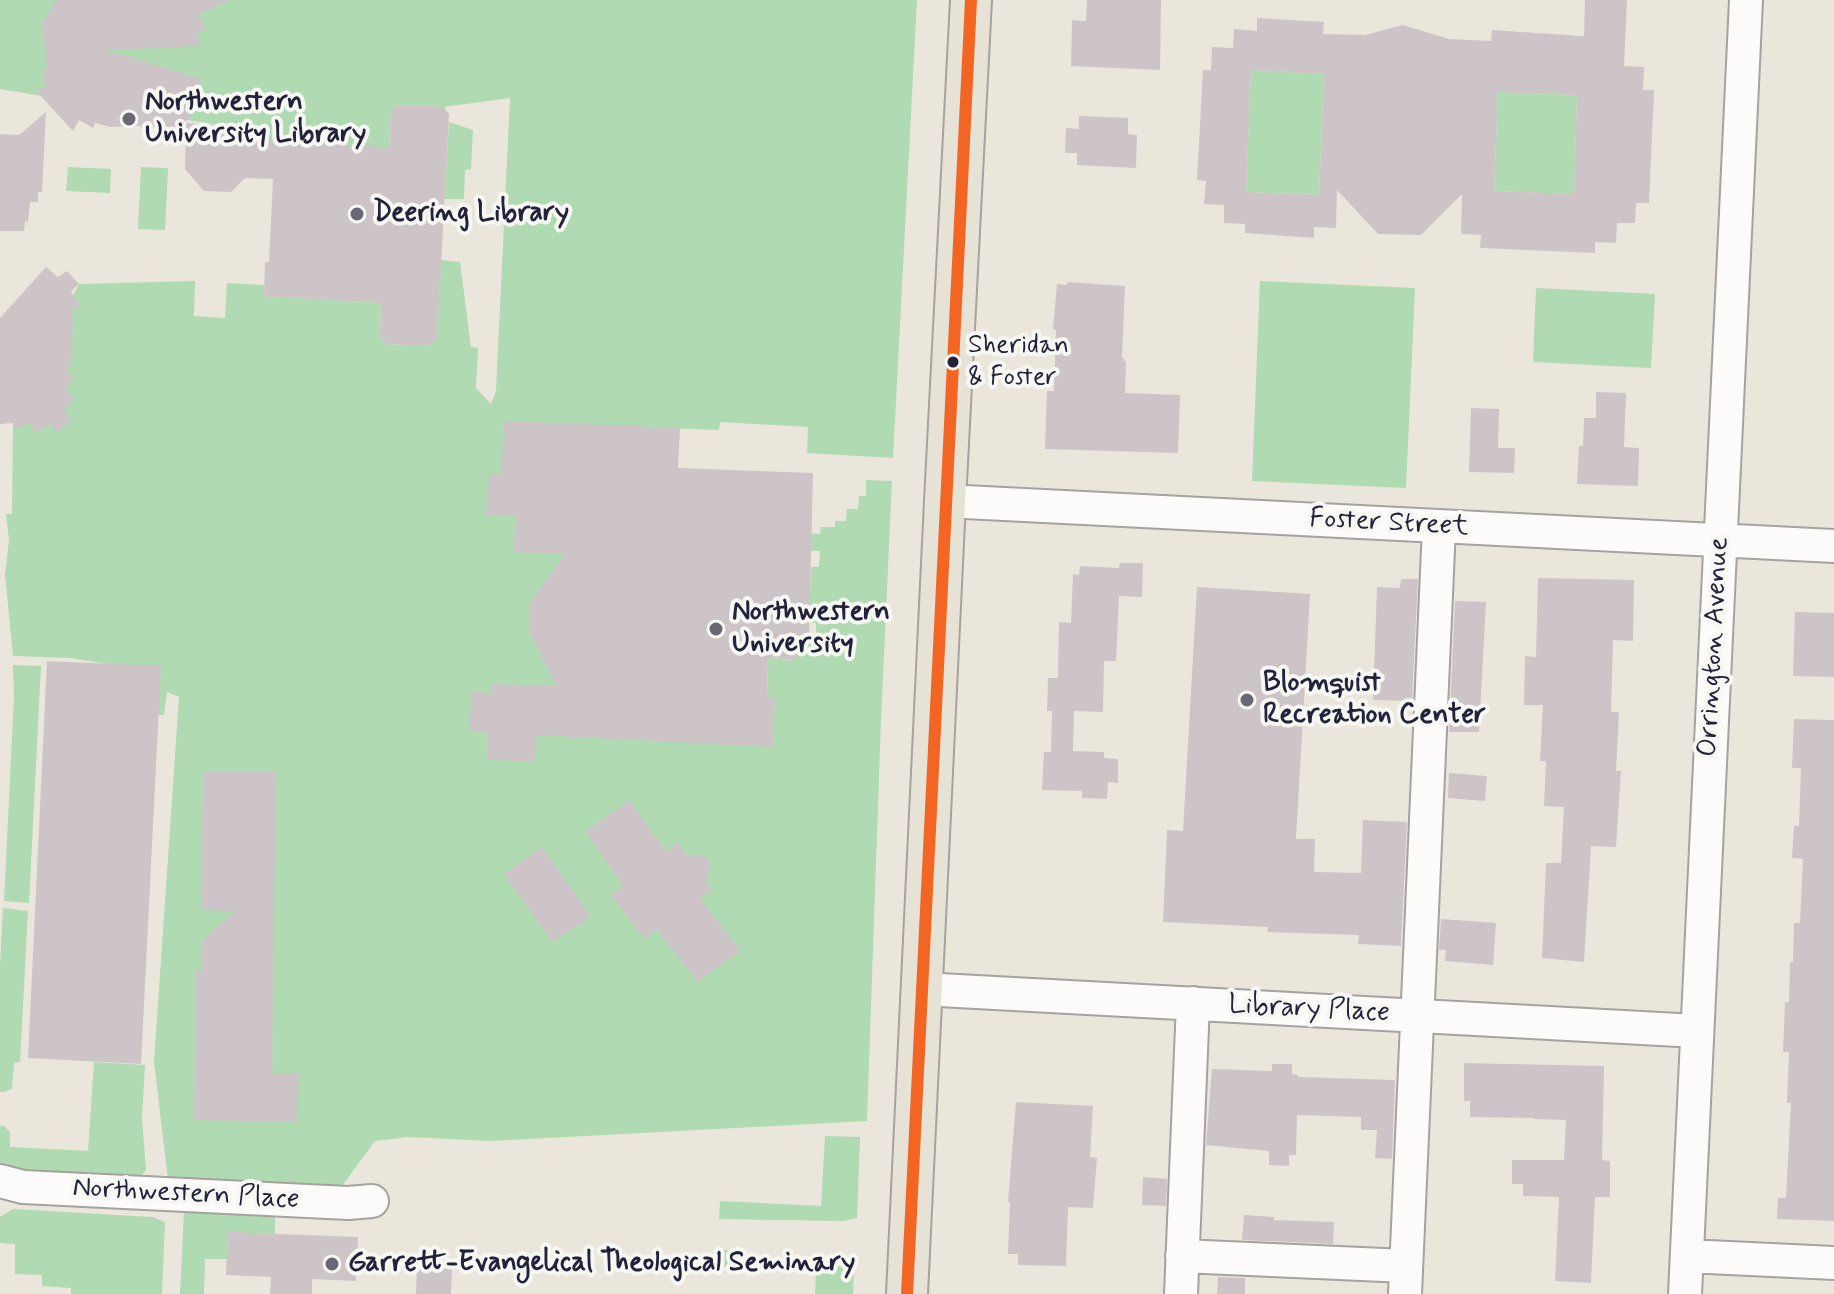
<!DOCTYPE html>
<style>
body{margin:0}
canvas{display:block;background:#ebe6db}
</style>
<canvas width="1834" height="1294"></canvas>
<script>
const c = document.querySelector('canvas').getContext('2d');
c.lineJoin = 'round';
function fill(path, color) { c.fillStyle = color; c.fill(path, 'evenodd'); }
const poly = rows => new Path2D(rows.map(r => 'M' + r).join(''));
function strokePath(path, color, width, dash) { c.strokeStyle = color; c.lineWidth = width; c.lineCap = dash ? 'butt' : 'round'; c.setLineDash(dash || []); c.stroke(path); }
function drawText(font, color, halo, rows, align = 'center') {
  c.font = font + ' Mynerve,sans-serif'; c.lineWidth = 8; c.setLineDash([]); c.textBaseline = 'middle'; c.strokeStyle = halo; c.fillStyle = color; for (const [text, x, y, turn = 0] of rows) {
    c.save(); c.translate(x, y); c.rotate((+turn || 0) * Math.PI / 180); c.textAlign = isNaN(turn) ? turn : align; if (halo) c.strokeText(text, 0, 0); c.fillText(text, 0, 0); c.restore();
  }
}
fill(poly([
 [0,0,917,0,893,458,807,453,808,427,720,422,719,430,507,422,774,713,775,699,767,698,768,658,796,660,797,640,816,639,816,623,809,623,811,567,819,567,820,551,799,550,799,533,820,534,821,527,835,527,835,521,846,521,847,509,858,509,859,496,866,496,866,480,892,481,881,720,867,1121,491,1141,408,1137,375,1141,339,1190,168,1180,154,1062,179,697,167,692,164,715,158,715,108,664,69,658,13,656,5,575,9,540,6,514,12,514,13,423,79,284,195,281,194,316,225,318,227,283,264,285,264,296,381,303,380,336,385,344,430,346,437,338,441,260,460,262,471,347,478,348,476,388,491,404,496,391,510,98,444,107,395,105,391,112,389,147,266,156,266,133,0,89],
 [1251,70,1324,74,1319,195,1246,192],
 [1498,92,1577,95,1574,194,1494,191],
 [449,122,473,130,471,169,465,170,464,199,444,199],
 [68,167,111,169,110,193,66,191],
 [141,167,168,168,165,230,138,229],
 [1260,281,1415,288,1406,488,1252,481],
 [1536,288,1655,294,1651,368,1533,362],
 [13,665,41,666,29,903,4,901,14,696],
 [3,908,28,911,20,1062,14,1063,12,1089,3,1092,0,1092,0,966],
 [94,1062,145,1065,142,1118,146,1170,139,1178,17,1173,0,1165,0,1126,4,1126,10,1132,10,1147,88,1151],
 [825,1136,860,1137,857,1218,843,1221,719,1219,720,1201,821,1206],
 [13,1209,152,1217,165,1222,162,1294,71,1294,71,1288,42,1286,42,1275,15,1274,15,1244,0,1243,0,1217],
 [184,1211,275,1213,275,1234,228,1232,227,1259,205,1259,204,1294,180,1294],
 [719,1247,753,1262,849,1267,854,1271,853,1294,815,1294,816,1271,716,1266]
]), '#afdab2');
fill(poly([
 [56,0,230,0,198,15,206,30,197,32,200,46,106,50,201,79,196,95,204,100,186,121,162,137,157,126,142,132,141,126,110,127,95,123,93,128,79,120,73,131,36,91,46,86,42,71,47,70,42,24],
 [1087,0,1161,0,1160,70,1071,66,1072,20,1086,21],
 [1585,0,1627,0,1624,66,1644,67,1643,90,1654,90,1649,203,1636,203,1635,223,1617,223,1616,243,1595,242,1595,253,1480,248,1481,235,1461,234,1462,194,1421,235,1378,234,1337,190,1336,228,1314,227,1314,238,1245,233,1245,224,1224,223,1224,205,1204,204,1206,181,1197,180,1203,70,1211,70,1212,47,1233,48,1234,29,1257,31,1257,18,1324,22,1323,34,1365,35,1403,25,1449,39,1491,41,1492,30,1582,36,1584,36],
 [1251,70,1324,74,1319,195,1246,192],
 [1498,92,1577,95,1574,194,1494,191],
 [395,105,444,107,449,114,437,339,430,346,385,344,380,336,381,303,264,296,265,262,269,262,273,179,245,178,231,192,204,191,185,169,186,123,235,126,248,141,389,147,391,111],
 [46,112,42,192,38,192,38,202,30,202,28,222,25,221,24,231,0,231,0,134,19,135],
 [1079,116,1128,118,1128,134,1137,135,1136,168,1077,165,1077,153,1065,153,1066,128,1079,129],
 [46,267,58,277,67,271,79,284,71,291,80,307,70,311,73,319,71,359,67,373,73,376,66,391,75,397,64,411,72,419,57,433,50,424,35,433,30,423,15,429,13,423,0,424,0,318],
 [1067,282,1125,286,1122,358,1124,358,1124,361,1126,361,1125,393,1180,395,1178,453,1045,449,1047,391,1054,391,1056,330,1053,329,1057,284,1067,285],
 [1596,392,1626,393,1624,447,1639,448,1638,486,1577,484,1579,446,1583,446,1584,418,1596,418],
 [1471,408,1499,409,1498,448,1515,448,1514,473,1469,472],
 [504,421,680,428,678,468,813,473,809,640,797,640,797,660,768,658,767,698,775,698,773,747,536,735,535,762,487,759,488,732,469,731,472,692,491,693,491,684,556,686,529,632,529,610,530,603,565,554,514,552,515,516,486,515,489,473,501,475],
 [1120,563,1143,563,1142,597,1119,596,1116,661,1104,661,1103,712,1074,711,1073,751,1104,752,1104,758,1118,759,1118,783,1108,782,1107,799,1082,798,1082,791,1042,790,1044,752,1051,752,1052,711,1047,711,1048,678,1058,678,1059,622,1071,623,1073,574,1079,575,1080,566,1119,568],
 [1538,578,1634,580,1633,641,1613,640,1611,712,1619,712,1616,771,1621,771,1616,847,1591,846,1584,962,1542,958,1546,863,1561,863,1564,807,1544,806,1546,761,1540,761,1543,705,1524,705,1525,656,1536,657],
 [1401,579,1418,579,1412,701,1373,700,1377,587,1400,588],
 [1197,587,1310,594,1296,839,1315,839,1314,872,1361,873,1363,820,1407,822,1401,946,1358,944,1359,935,1267,932,1268,927,1163,922,1167,830,1183,831],
 [1455,601,1486,602,1479,732,1449,732],
 [1795,612,1834,613,1834,677,1793,676],
 [47,661,161,666,141,1064,28,1058],
 [1794,719,1834,720,1834,1221,1777,1219,1778,1198,1786,1198,1791,1103,1787,1103,1789,1052,1783,1052,1785,1002,1789,1002,1790,962,1793,962,1794,923,1800,923,1803,859,1792,858,1794,826,1799,826,1801,768,1792,768],
 [203,772,276,772,272,1074,299,1074,297,1122,194,1120,196,967,201,973,201,942,235,911,201,910],
 [1449,773,1487,776,1485,801,1448,798],
 [629,800,667,852,678,843,687,855,704,855,709,859,711,865,706,881,712,890,700,898,740,951,697,982,657,929,644,939,611,895,623,886,586,832],
 [542,847,591,916,552,942,504,874],
 [1441,919,1496,923,1493,965,1445,961,1446,950,1439,950],
 [1464,1063,1604,1066,1602,1160,1610,1161,1610,1197,1595,1197,1591,1283,1555,1281,1559,1197,1523,1196,1523,1184,1512,1184,1512,1160,1564,1160,1566,1120,1534,1119,1534,1118,1470,1117,1470,1101,1464,1101],
 [1272,1064,1292,1064,1292,1074,1298,1075,1298,1077,1395,1080,1392,1159,1375,1158,1377,1130,1361,1130,1361,1117,1297,1115,1296,1155,1289,1155,1289,1166,1269,1165,1269,1151,1206,1145,1212,1069,1272,1071],
 [1016,1102,1093,1106,1090,1157,1097,1158,1093,1208,1068,1207,1066,1266,1018,1265,1018,1254,1008,1254,1010,1202,1008,1202],
 [1143,1177,1167,1179,1166,1206,1142,1205],
 [1244,1215,1274,1217,1274,1220,1334,1222,1333,1244,1242,1240],
 [228,1232,358,1237,356,1281,312,1279,312,1294,270,1294,271,1277,226,1275],
 [417,1266,452,1268,451,1294,416,1294],
 [1218,1277,1245,1278,1245,1294,1217,1294]
]), '#cdc4c8');
const minor = poly([
 [945,501,1834,546],
 [921,989,1697,1031],
 [0,1181,23,1187,348,1203,372,1201],
 [1182,1256,1406,1266],
 [1687,1256,1834,1263],
 [1181,1294,1193,1003],
 [1405,1294,1439,527],
 [1685,1294,1746,0]
]);
const major = poly([
 [907,1294,945,501,971,0]
]);
strokePath(minor, '#a5a29f', 36);
strokePath(major, '#a5a29f', 44);
strokePath(minor, '#fcfbfa', 32);
strokePath(major, '#e6e2d5', 40);
strokePath(poly([
 [907,1294,971,0]
]), '#f26522', 12);
for (const [x, y, r, color] of [
 [129,119,8,"#686773"],
 [357,214,8,"#686773"],
 [953,362,7,"#22223b"],
 [716,629,8,"#686773"],
 [1247,700,8,"#686773"],
 [332,1264,8,"#686773"]
]) { const dot = new Path2D(); dot.arc(x, y, r, 0, 2 * Math.PI); c.fillStyle = color; c.fill(dot); strokePath(dot, '#f6f6f2', 3); }
drawText('26px', '#22223b', '#f6f6f2', [
 ["Sheridan",968,347],
 ["& Foster",968,379]
], 'left');
drawText('bold 28px', '#22223b', '#f6f6f2', [
 ["Northwestern",145,103],
 ["University Library",145,135],
 ["Deering Library",373,214],
 ["Northwestern",732,613],
 ["University",732,645],
 ["Blomquist",1263,684],
 ["Recreation Center",1263,716],
 ["Garrett-Evangelical Theological Seminary",348,1264]
], 'left');
drawText('28px', '#22223b', '#f6f6f2', [
 ["Foster Street",1389,524,3],
 ["Orrington Avenue",1715,647,-87],
 ["Library Place",1309,1010,3],
 ["Northwestern Place",186,1195,3]
]);
</script>
